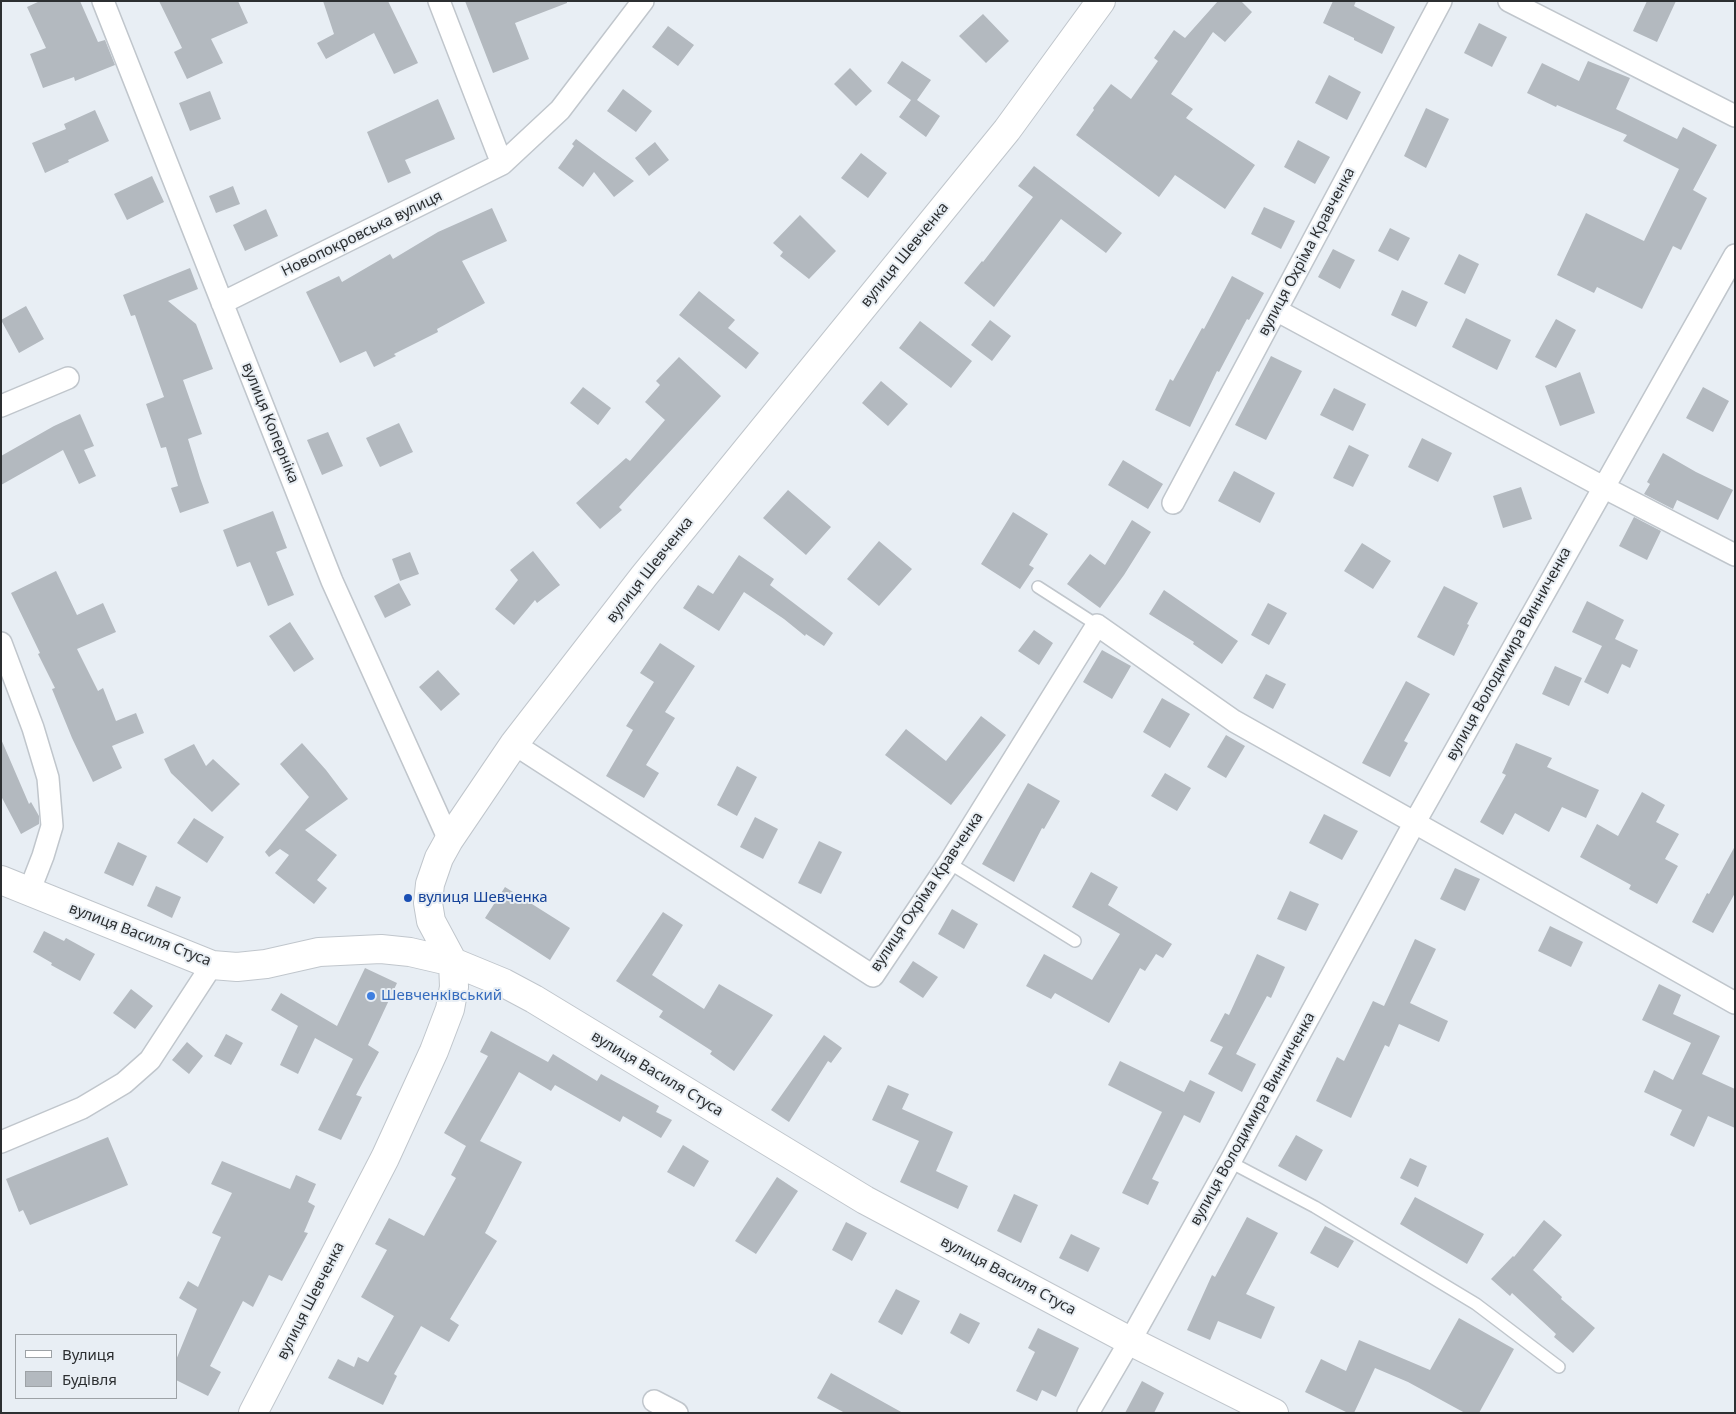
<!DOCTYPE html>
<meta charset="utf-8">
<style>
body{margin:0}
#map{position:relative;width:1736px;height:1414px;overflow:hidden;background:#e8eef4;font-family:"Noto Sans",sans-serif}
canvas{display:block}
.frame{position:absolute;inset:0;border:2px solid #2c2f31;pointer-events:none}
.legend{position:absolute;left:15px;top:1334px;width:162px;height:65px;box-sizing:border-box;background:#e8eef4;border:1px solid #9da2a6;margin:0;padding:6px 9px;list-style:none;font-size:15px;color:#2c2f31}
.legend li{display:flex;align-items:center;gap:10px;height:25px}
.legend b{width:25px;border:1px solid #9da2a6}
</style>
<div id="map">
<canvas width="1736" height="1414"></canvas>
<div class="frame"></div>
<ul class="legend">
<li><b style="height:6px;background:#fff"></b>Вулиця</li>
<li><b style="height:14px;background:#b3b9bf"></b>Будівля</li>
</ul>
</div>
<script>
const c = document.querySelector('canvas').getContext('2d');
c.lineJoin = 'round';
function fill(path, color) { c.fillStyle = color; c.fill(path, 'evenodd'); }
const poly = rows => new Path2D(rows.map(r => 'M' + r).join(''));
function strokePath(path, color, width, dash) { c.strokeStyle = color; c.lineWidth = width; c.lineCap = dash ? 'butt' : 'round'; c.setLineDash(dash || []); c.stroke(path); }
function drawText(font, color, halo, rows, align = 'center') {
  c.font = font + ' "Noto Sans",sans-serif'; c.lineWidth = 4; c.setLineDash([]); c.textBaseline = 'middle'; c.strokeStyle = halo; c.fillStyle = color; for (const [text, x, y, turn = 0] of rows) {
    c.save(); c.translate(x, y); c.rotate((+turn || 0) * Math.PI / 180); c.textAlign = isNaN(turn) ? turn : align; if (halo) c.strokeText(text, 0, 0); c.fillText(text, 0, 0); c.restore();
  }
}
fill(poly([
 [40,1,80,1,98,42,105,40,115,65,75,81,74,77,43,88,30,54,46,48,27,7],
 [159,1,238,1,248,23,211,39,223,63,187,79,174,52,182,48],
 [323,1,388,1,418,63,394,74,374,33,326,59,317,43,334,34],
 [465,1,567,1,567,3,515,23,529,59,493,73],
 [1218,1,1241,1,1252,12,1225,42,1213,32,1171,94,1193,109,1186,118,1255,165,1225,209,1175,175,1159,197,1076,135,1094,110,1093,108,1111,84,1131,99,1158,61,1154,58,1174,30,1185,38],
 [1333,1,1356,1,1354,6,1395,27,1382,54,1354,40,1354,38,1323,23],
 [1647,1,1676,1,1657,42,1633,31],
 [983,14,1009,41,986,63,959,36],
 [1479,23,1507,37,1492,67,1464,53],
 [668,26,694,45,678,66,652,47],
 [902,61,931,80,917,100,940,116,926,137,899,117,911,100,887,83],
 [1588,61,1630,78,1616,109,1677,139,1683,127,1717,145,1693,190,1707,198,1681,250,1673,246,1642,309,1597,287,1594,293,1557,275,1586,213,1644,241,1679,169,1623,141,1627,135,1557,105,1556,107,1527,93,1542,63,1579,81],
 [850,68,872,91,856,106,834,84],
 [1329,75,1361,92,1347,120,1315,103],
 [623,89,652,111,636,132,607,111],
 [210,91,221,119,190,131,179,103],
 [438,99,455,139,405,160,411,173,388,183,367,132],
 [1426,108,1449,119,1426,168,1404,156],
 [95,110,109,141,68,160,69,162,45,173,32,143,66,129,64,124],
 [576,139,603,159,634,181,614,197,594,172,583,187,558,168,574,146,572,144],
 [1298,140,1330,157,1315,184,1284,167],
 [655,142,669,160,649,176,635,158],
 [861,153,887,173,868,198,841,178],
 [1034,166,1122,233,1106,253,1061,219,994,307,964,283,982,261,983,262,1033,197,1018,186],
 [152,176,164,202,127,220,114,194],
 [233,186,240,204,216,213,209,196],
 [1264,207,1295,221,1281,249,1251,234],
 [492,208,507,241,462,261,485,303,437,329,438,332,394,354,396,356,374,367,366,351,340,363,306,292,339,276,342,282,390,254,393,259,438,232],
 [266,209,278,236,245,251,233,225],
 [800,215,836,251,809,279,780,256,783,252,773,243],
 [1390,228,1410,238,1398,261,1378,251],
 [1333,249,1355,260,1340,289,1318,277],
 [1459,254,1479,264,1465,294,1444,284],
 [190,268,198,289,168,301,196,324,213,369,183,380,202,434,188,439,200,478,209,503,180,513,171,488,178,486,166,447,161,448,146,404,164,397,135,315,131,316,123,295],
 [1232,276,1264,293,1249,320,1247,319,1219,372,1217,371,1190,427,1155,410,1170,379,1173,381,1202,328,1204,329],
 [1402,290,1428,302,1416,327,1391,315],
 [699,291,735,320,728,328,759,353,746,369,679,315],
 [26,306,44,339,19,353,1,320],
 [1466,318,1511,340,1497,370,1452,347],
 [1556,319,1576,330,1556,368,1535,357],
 [990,320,1011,336,992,361,971,345],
 [920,321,972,361,951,388,899,348],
 [1271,356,1302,371,1266,440,1235,425],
 [679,357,721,396,619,507,622,510,600,529,576,503,626,458,630,461,665,420,645,402,660,385,656,381],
 [1580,372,1595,413,1560,426,1545,386],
 [881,381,908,404,888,426,862,403],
 [583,387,611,408,598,425,570,403],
 [1703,387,1729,401,1713,432,1686,418],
 [1334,388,1366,404,1353,431,1320,415],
 [80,414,94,446,84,450,96,476,79,484,63,450,1,485,1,456,54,426],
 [399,423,413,452,380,467,366,438],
 [328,432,343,466,322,475,307,440],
 [1422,438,1452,453,1438,482,1408,467],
 [1349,445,1369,455,1353,487,1333,478],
 [1663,453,1696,472,1733,490,1718,520,1677,500,1673,509,1644,494,1650,484,1647,482],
 [1123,460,1163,484,1148,509,1108,485],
 [1234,471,1275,493,1260,523,1218,501],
 [1521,487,1532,519,1503,528,1493,496],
 [788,490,831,527,806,555,763,518],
 [273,511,287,548,276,552,294,595,268,606,250,562,237,567,223,530],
 [1013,512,1048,534,1029,565,1034,568,1020,589,981,564],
 [1634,517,1661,531,1647,560,1619,546],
 [1132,520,1151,532,1124,575,1100,608,1067,584,1090,554,1105,565],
 [879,541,912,569,879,606,847,579],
 [1362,543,1391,561,1373,589,1344,571],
 [533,551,560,585,537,603,535,600,514,625,495,609,518,580,510,570],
 [410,552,419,574,400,581,392,559],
 [739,555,774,579,770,585,833,633,824,646,806,634,805,636,784,619,744,592,719,631,683,608,698,585,713,594],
 [56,571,77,615,103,603,116,632,77,649,98,691,103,688,116,721,136,713,144,733,112,746,122,768,93,782,72,738,52,689,55,688,38,654,40,653,11,593],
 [399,583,411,605,385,618,374,596],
 [1444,586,1478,603,1467,624,1469,625,1454,656,1417,637],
 [1164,590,1238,641,1222,664,1193,644,1194,642,1149,614],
 [1587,601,1624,620,1615,639,1638,650,1630,668,1622,664,1608,694,1584,682,1602,646,1572,632],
 [1268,603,1287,613,1269,645,1251,635],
 [290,622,314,659,294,672,269,636],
 [1034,630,1053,643,1039,665,1018,651],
 [660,643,695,666,665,712,675,718,646,765,659,773,644,798,606,776,633,730,626,726,654,682,640,673],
 [1102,650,1131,666,1112,699,1083,682],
 [1555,666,1582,678,1569,706,1542,694],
 [438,670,460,694,441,711,419,687],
 [1266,674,1286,684,1273,709,1253,698],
 [1406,681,1430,694,1404,741,1408,743,1390,777,1362,763],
 [1162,698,1190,714,1170,748,1143,732],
 [981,716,1006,735,951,805,885,755,906,729,946,761],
 [1226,735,1245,746,1226,778,1207,767],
 [1,739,29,804,31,802,39,816,39,824,21,834,1,796],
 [302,743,326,770,348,799,305,830,337,855,317,880,327,888,314,904,275,873,289,855,280,849,269,857,265,852,309,797,280,764],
 [1516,743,1552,758,1547,767,1599,790,1586,818,1562,807,1549,832,1515,813,1503,835,1480,822,1506,775,1502,773],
 [194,744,206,766,213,759,240,784,212,812,171,773,164,759],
 [737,766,757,777,737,816,717,805],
 [1165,773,1191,788,1177,811,1151,796],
 [1028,783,1060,801,1044,829,1042,828,1014,882,982,864],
 [1642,792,1665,805,1656,822,1679,834,1665,859,1678,866,1657,904,1629,889,1631,885,1580,857,1597,824,1618,836],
 [1324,814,1358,831,1342,860,1309,843],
 [755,817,778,829,763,859,740,847],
 [194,818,224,837,207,863,177,843],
 [819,841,842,852,821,894,798,883],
 [118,842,147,856,133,886,104,873],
 [1735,846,1735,893,1713,933,1692,922,1707,893,1709,894],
 [1455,868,1480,879,1465,911,1440,899],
 [1091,872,1118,887,1108,905,1172,944,1163,958,1156,954,1145,971,1140,968,1109,1023,1055,993,1051,999,1026,986,1044,954,1092,980,1120,934,1072,907],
 [156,886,181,897,172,918,147,906],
 [505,887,570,928,550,960,485,918],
 [1290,891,1319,904,1306,931,1277,919],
 [952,909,978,924,964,949,938,934],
 [663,912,683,925,652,975,704,1009,719,984,773,1015,734,1071,710,1054,712,1051,659,1017,663,1011,616,981],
 [1550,926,1583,942,1571,967,1538,951],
 [44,931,64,941,66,938,95,954,80,981,51,965,52,963,33,952],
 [1415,939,1436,949,1410,1003,1448,1021,1439,1042,1399,1024,1389,1047,1385,1045,1351,1118,1316,1101,1337,1057,1344,1061,1373,1001,1384,1006],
 [1257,954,1285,967,1271,998,1267,996,1236,1054,1256,1064,1242,1092,1208,1074,1223,1047,1210,1041,1225,1013,1229,1015],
 [913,961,938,977,923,998,899,982],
 [365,968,397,983,368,1045,379,1052,356,1095,362,1097,341,1140,318,1130,353,1059,315,1038,298,1074,280,1065,298,1026,271,1010,281,993,337,1026],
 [1659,984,1681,995,1673,1014,1720,1036,1702,1074,1735,1089,1735,1128,1708,1116,1694,1147,1670,1135,1682,1110,1644,1092,1654,1070,1673,1080,1691,1043,1642,1020],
 [131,989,153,1006,135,1029,113,1013],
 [491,1031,548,1062,553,1054,597,1081,601,1074,659,1106,656,1112,672,1120,661,1138,623,1116,620,1122,555,1085,551,1091,519,1072,480,1141,522,1162,485,1233,497,1241,450,1319,459,1325,449,1342,421,1326,394,1374,397,1376,383,1405,328,1378,338,1359,354,1367,358,1357,368,1362,394,1316,361,1297,387,1250,375,1244,389,1218,424,1236,456,1178,451,1175,466,1146,444,1133,488,1056,480,1052],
 [226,1034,243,1043,231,1065,214,1056],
 [824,1035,842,1048,831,1063,828,1061,789,1122,771,1110],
 [187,1042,203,1056,189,1074,172,1060],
 [1120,1061,1184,1092,1190,1080,1215,1092,1200,1123,1184,1115,1152,1179,1159,1182,1148,1205,1122,1193,1162,1112,1108,1085],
 [888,1085,909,1094,902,1109,953,1132,936,1171,968,1186,958,1209,900,1182,919,1141,872,1120],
 [1296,1135,1323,1150,1306,1181,1278,1166],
 [108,1137,128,1185,30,1225,23,1210,19,1212,6,1179],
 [683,1145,709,1161,694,1187,667,1172],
 [1410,1158,1427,1166,1418,1187,1400,1178],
 [222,1161,290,1189,296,1175,316,1184,308,1202,315,1206,304,1232,308,1233,282,1281,269,1275,253,1307,243,1301,210,1366,221,1372,208,1396,176,1380,176,1360,197,1309,179,1298,188,1281,198,1287,221,1237,212,1233,232,1193,211,1184],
 [777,1177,798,1191,756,1254,735,1241],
 [1014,1194,1038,1205,1021,1243,997,1231],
 [1415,1197,1484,1234,1467,1264,1400,1224],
 [1247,1217,1278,1233,1246,1294,1275,1307,1261,1339,1218,1321,1210,1340,1187,1330,1212,1275,1215,1277],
 [1544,1220,1562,1235,1533,1270,1562,1297,1561,1299,1595,1328,1573,1353,1554,1337,1556,1334,1512,1293,1510,1296,1491,1279,1513,1256,1514,1257],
 [846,1222,867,1233,852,1261,832,1250],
 [1325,1226,1354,1241,1338,1268,1310,1253],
 [1071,1234,1100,1248,1088,1272,1059,1258],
 [896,1289,920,1301,902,1335,878,1322],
 [960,1313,980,1323,969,1344,950,1333],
 [1459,1318,1514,1349,1479,1413,1465,1413,1408,1382,1375,1368,1354,1413,1348,1413,1305,1392,1321,1359,1346,1371,1359,1340,1430,1370],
 [1038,1328,1079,1348,1056,1397,1042,1390,1037,1401,1016,1391,1035,1352,1028,1348],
 [831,1373,903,1413,845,1413,817,1398],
 [1142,1381,1164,1393,1154,1413,1125,1413]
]), '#b3b9bf');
const lane = poly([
 [1038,587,1097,625],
 [949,863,1075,941],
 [1230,1162,1315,1207,1476,1304,1559,1367]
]);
const street = poly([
 [103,1,332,581,449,840],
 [439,1,502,164],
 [1509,1,1735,116],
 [222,303,502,164,560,110,643,1],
 [1276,310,1603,487,1735,555],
 [1,406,68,378],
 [1173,503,1441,1],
 [1,643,33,728,48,778,52,826,43,856,29,892],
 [514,744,873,976,949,863,1097,625,1234,721,1735,1003],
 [1,1142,82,1108,124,1083,150,1060,212,965],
 [654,1401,677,1413],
 [1088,1413,1130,1341,1230,1162,1415,822,1735,255]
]);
const secondary = poly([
 [1,880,212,965,237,967,266,964,319,952,381,949,410,952,453,962,504,983,534,999,865,1200,1130,1341,1274,1413],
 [253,1413,385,1158,434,1051,450,1009,454,987,453,962,431,921,428,903,430,884,439,858,449,840,514,744,644,576,1007,130,1101,1]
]);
strokePath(lane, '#c0c6cc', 14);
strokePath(street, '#c0c6cc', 24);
strokePath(secondary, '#c0c6cc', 30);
strokePath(lane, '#fff', 11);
strokePath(street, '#fff', 21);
strokePath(secondary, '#fff', 28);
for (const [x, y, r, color] of [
 [408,898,5,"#1a4fb4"],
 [371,996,5,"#3f7fe0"]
]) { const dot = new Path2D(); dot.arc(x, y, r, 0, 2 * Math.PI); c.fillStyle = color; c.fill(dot); strokePath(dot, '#e8eef4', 2); }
drawText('15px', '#2c2f31', '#e8eef4', [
 ["Новопокровська вулиця",362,234,-26],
 ["вулиця Охріма Кравченка",1307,252,-62],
 ["вулиця Шевченка",905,255,-51],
 ["вулиця Коперніка",270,423,68],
 ["вулиця Шевченка",650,570,-52],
 ["вулиця Володимира Винниченка",1509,654,-61],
 ["вулиця Охріма Кравченка",927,892,-56],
 ["вулиця Василя Стуса",140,935,21],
 ["вулиця Василя Стуса",657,1074,31],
 ["вулиця Володимира Винниченка",1253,1119,-61],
 ["вулиця Василя Стуса",1008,1276,28],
 ["вулиця Шевченка",311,1301,-63]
]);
drawText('15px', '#164399', '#e8eef4', [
 ["вулиця Шевченка",418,898]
], 'left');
drawText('15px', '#366cbe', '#e8eef4', [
 ["Шевченківський",381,996]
], 'left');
</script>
